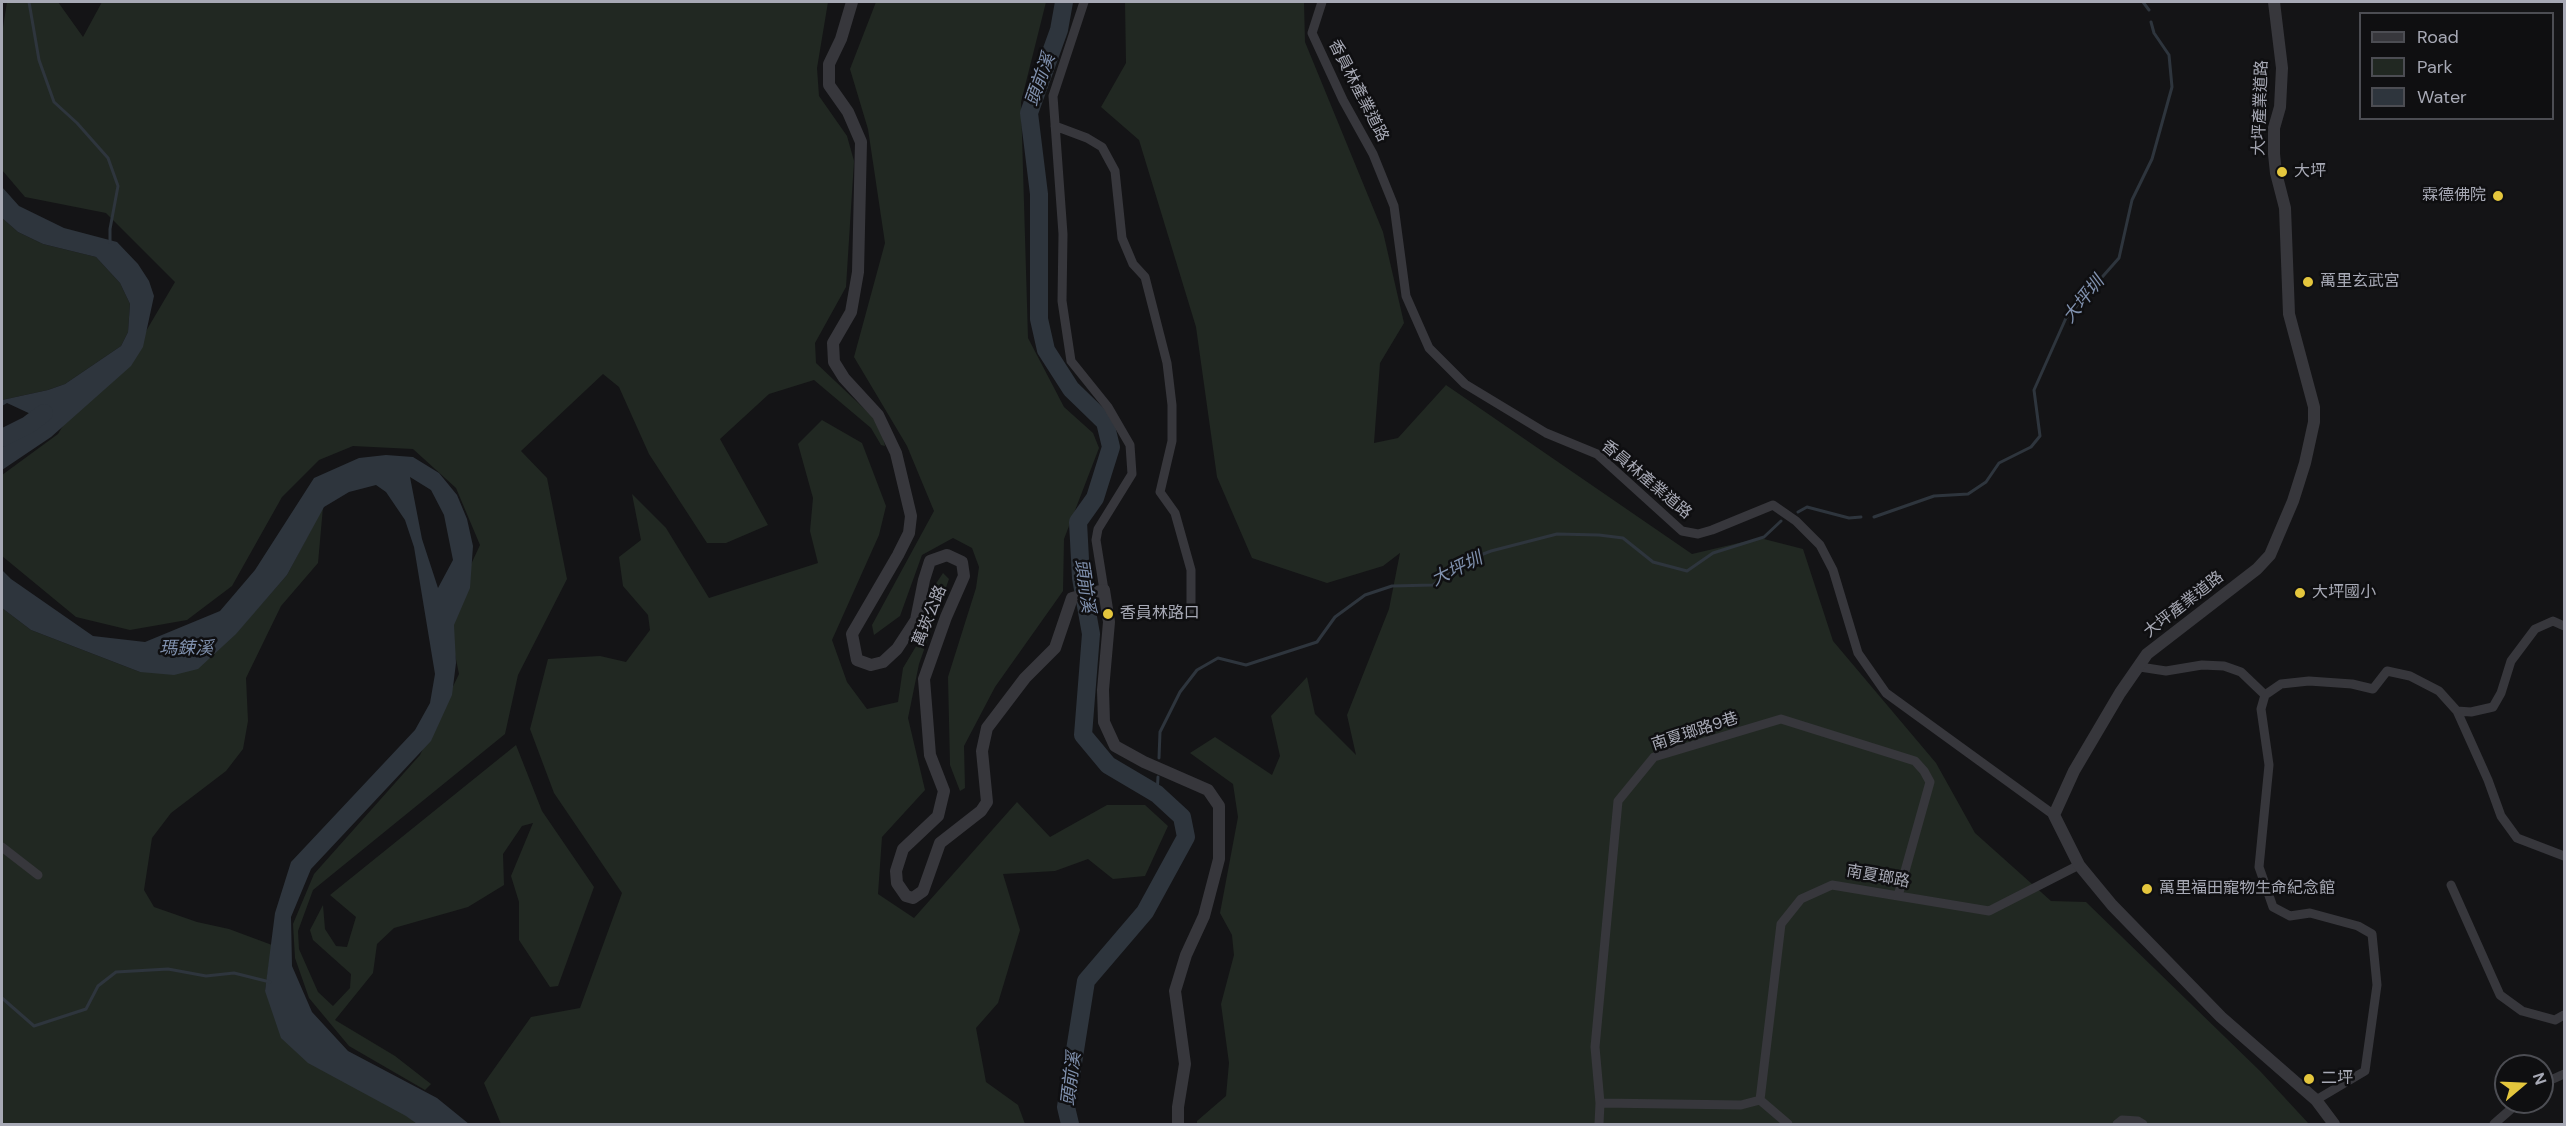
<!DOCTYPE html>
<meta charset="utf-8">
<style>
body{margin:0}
#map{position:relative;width:2566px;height:1126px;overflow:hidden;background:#141416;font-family:"DM Sans",sans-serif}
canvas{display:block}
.frame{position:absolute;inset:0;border:3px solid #a7a9b5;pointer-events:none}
.legend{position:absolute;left:2359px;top:12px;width:195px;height:108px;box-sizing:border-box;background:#0f0f11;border:2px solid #4c4d53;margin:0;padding:8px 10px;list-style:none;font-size:18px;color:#a7a9b5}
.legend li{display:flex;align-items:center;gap:12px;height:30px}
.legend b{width:30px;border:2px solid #4c4d53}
.north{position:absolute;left:2494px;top:1054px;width:60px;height:60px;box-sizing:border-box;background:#0f0f11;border:2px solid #4c4d53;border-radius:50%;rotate:71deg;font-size:16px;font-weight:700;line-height:24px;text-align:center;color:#a7a9b5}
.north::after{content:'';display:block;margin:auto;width:21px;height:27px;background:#e4c63d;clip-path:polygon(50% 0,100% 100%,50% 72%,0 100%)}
</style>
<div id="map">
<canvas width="2566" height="1126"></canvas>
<div class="frame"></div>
<ul class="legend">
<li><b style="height:8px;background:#37373c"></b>Road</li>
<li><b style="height:16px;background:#212822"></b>Park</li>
<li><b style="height:16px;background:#2e353d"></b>Water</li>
</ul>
<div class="north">N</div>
</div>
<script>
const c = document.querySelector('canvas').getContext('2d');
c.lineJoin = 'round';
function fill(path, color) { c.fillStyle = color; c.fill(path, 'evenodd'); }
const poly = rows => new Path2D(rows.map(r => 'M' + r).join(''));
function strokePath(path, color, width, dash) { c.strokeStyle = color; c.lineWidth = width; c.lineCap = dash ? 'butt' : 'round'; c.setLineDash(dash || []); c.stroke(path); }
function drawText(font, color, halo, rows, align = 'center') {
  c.font = font + ' "DM Sans","Noto Sans TC",sans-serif'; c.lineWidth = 5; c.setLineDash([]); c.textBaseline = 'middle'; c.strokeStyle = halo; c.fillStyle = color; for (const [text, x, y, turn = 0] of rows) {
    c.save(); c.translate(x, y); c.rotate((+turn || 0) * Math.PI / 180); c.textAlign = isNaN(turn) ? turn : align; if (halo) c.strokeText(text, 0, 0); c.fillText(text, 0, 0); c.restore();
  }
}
fill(poly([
 [7,2,58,2,83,37,102,2,828,2,817,68,819,96,847,136,854,161,846,287,815,343,816,363,873,417,882,433,885,446,881,445,871,428,814,380,769,394,720,439,768,525,726,543,707,543,649,454,619,387,603,374,521,451,547,478,567,579,518,675,505,734,313,890,298,931,299,949,318,992,333,1006,350,988,351,974,313,940,310,930,323,905,325,929,336,946,347,947,356,917,330,895,516,745,542,811,594,887,558,986,550,987,519,940,519,902,511,876,533,823,522,826,503,854,504,885,468,907,394,928,377,944,373,973,335,1020,395,1056,431,1084,425,1090,349,1046,309,998,295,958,293,924,314,874,420,755,459,674,447,616,480,545,456,488,413,449,353,446,319,460,282,497,232,586,187,620,130,630,76,617,2,556,2,475,58,434,90,381,136,348,175,282,106,213,25,197,2,170,2,34],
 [876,2,1046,2,1021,102,1028,338,1064,407,1093,433,1099,448,1064,539,1063,591,995,687,964,746,965,788,960,791,950,765,948,677,976,588,979,567,972,548,953,538,922,555,900,616,874,635,872,625,934,511,907,446,854,357,885,243,868,129,850,69],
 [1125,2,1304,2,1305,42,1383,232,1404,323,1380,363,1374,443,1398,438,1446,385,1692,554,1760,538,1803,549,1833,641,1936,763,1975,833,2051,901,2086,902,2260,1071,2309,1124,1197,1124,1197,1121,1226,1096,1229,1063,1221,1004,1234,955,1232,935,1220,913,1238,817,1233,784,1190,753,1215,737,1272,775,1280,756,1271,716,1307,677,1315,714,1356,755,1347,715,1389,609,1400,553,1383,566,1327,583,1252,558,1217,477,1196,327,1139,140,1101,107,1126,63],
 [2,218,18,232,43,244,96,257,120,283,130,304,128,332,121,346,65,384,48,390,2,400],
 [822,420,862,443,886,506,879,535,832,640,847,682,867,709,898,702,903,668,918,643,933,588,943,573,949,579,919,664,908,718,925,790,882,837,878,894,914,918,1017,802,1050,837,1107,805,1145,805,1168,826,1145,876,1113,879,1088,859,1055,871,1003,874,1020,930,998,1003,976,1028,986,1082,1018,1105,1025,1124,501,1124,484,1083,531,1017,580,1008,622,893,554,793,530,729,548,659,600,656,626,662,650,630,648,615,623,586,619,557,641,540,632,494,666,528,709,598,818,563,810,531,813,498,798,444],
 [323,507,318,563,281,606,246,678,248,721,243,749,226,771,171,813,152,838,144,890,154,907,197,922,229,929,272,945,265,991,417,1124,2,1124,2,608,31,630,140,672,236,633,287,575]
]), '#212822');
fill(poly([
 [2,187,19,206,64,228,117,242,138,264,149,281,154,296,143,347,131,366,51,437,2,470,2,448,35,416,7,403,2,406,2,400,48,390,65,384,121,346,128,332,130,304,120,283,96,257,43,244,18,232,2,218],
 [386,455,413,457,439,473,457,495,467,519,473,546,470,588,454,625,456,663,452,695,431,741,311,869,291,917,292,966,312,1012,348,1051,437,1098,469,1124,417,1124,406,1116,308,1063,281,1038,265,991,275,913,291,862,415,730,430,703,435,674,414,547,405,520,386,492,376,485,349,492,324,507,287,575,236,634,198,669,174,675,140,672,31,630,2,608,2,570,11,579,93,636,145,642,220,611,255,570,314,478,359,458],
 [410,477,431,490,444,515,453,560,438,588,422,539]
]), '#2e353d');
strokePath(poly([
 [29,2,39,60,54,102,77,123,108,158,118,186,110,229,110,242],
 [2143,2,2149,10],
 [1798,512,1807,507,1849,518,1861,517],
 [1874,517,1934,496,1968,494,1986,482,1999,463,2031,447,2040,436,2034,390,2066,318,2119,258,2132,200,2152,159,2172,87,2169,55,2154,33,2151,22],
 [1159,758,1160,732,1180,692,1197,670,1218,658,1246,665,1317,642,1335,617,1365,595,1392,586,1433,585,1465,561,1491,551,1557,534,1599,535,1623,538,1653,562,1687,571,1713,553,1764,537,1781,521],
 [1157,794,1158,777],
 [2,998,34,1026,86,1009,98,986,116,972,168,969,206,976,234,973,270,982]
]), '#2e353d', 3);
strokePath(poly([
 [1064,2,1059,30,1029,113,1039,194,1039,319,1046,350,1071,389,1105,422,1111,447,1095,498,1078,522,1081,578,1091,634,1083,735,1108,765,1157,794,1182,817,1186,837,1145,912,1086,981,1066,1107,1070,1124],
 [2,438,28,425,44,413]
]), '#2e353d', 18);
strokePath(poly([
 [1084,2,1053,96,1063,234,1062,301,1071,361,1108,407,1130,445,1132,474,1098,529,1096,540,1104,590],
 [1322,2,1312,33,1343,100,1373,154,1394,206,1406,296,1429,348,1465,384,1546,433,1597,454,1682,531,1698,534,1712,530,1773,505,1796,521,1820,545,1833,570,1858,653,1886,693,2054,815],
 [1055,126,1087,138,1102,147,1115,171,1122,238,1133,264,1145,277,1167,363,1172,405,1172,441,1160,492,1175,513,1191,570,1191,614],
 [2140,667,2166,671,2202,665,2224,666,2241,672,2265,695,2281,684,2309,681,2352,684,2373,689,2387,671,2410,676,2439,691,2457,711,2471,712,2493,707,2501,693,2511,661,2535,629,2553,621,2564,626],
 [2265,695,2261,709,2269,765,2259,867,2273,907,2290,916,2310,913,2358,926,2372,934,2377,985,2365,1071,2316,1100],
 [2457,711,2488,780,2501,816,2517,838,2564,856],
 [2,847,38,875],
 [2451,885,2500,995,2522,1011,2555,1020,2564,1015],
 [2542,1084,2564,1074],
 [1600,1103,1595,1047,1618,801,1654,757,1781,719,1915,761,1924,771,1930,782,1898,896],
 [1599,1124,1600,1103,1741,1105,1760,1100],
 [1788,1124,1760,1100,1781,924,1801,899,1832,885,1989,911,2079,865],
 [2117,1124,2122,1120,2138,1121,2143,1124],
 [2494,1124,2519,1102]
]), '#37373c', 9);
strokePath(poly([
 [852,2,841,39,829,64,829,85,848,112,861,142,858,272,851,312,833,343,834,362,844,378,878,415,896,453,911,516,909,533,898,555,852,634,857,660,871,665,883,662,897,649,916,620,924,580,930,561,947,555,962,562,964,576,946,617,924,679,930,755,944,791,938,816,903,849,896,871,897,883,906,896,913,898,923,891,940,843,981,811,987,802,982,751,987,728,1025,678,1055,648,1072,598,1104,590,1109,622,1103,690,1104,722,1115,746,1144,762,1208,790,1219,806,1219,859,1204,916,1186,955,1175,991,1185,1064,1178,1107,1178,1124],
 [2274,2,2282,68,2280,107,2274,128,2274,154,2276,173,2285,208,2289,314,2314,407,2314,422,2305,463,2293,501,2270,555,2257,569,2147,654,2120,693,2074,771,2054,815,2079,865,2112,905,2221,1017,2316,1100,2334,1124]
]), '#37373c', 12);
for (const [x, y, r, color] of [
 [2282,172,6,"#e4c63d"],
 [2498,196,6,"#e4c63d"],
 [2308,282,6,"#e4c63d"],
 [2300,593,6,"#e4c63d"],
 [1108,614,6,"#e4c63d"],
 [2147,889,6,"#e4c63d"],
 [2309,1079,6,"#e4c63d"]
]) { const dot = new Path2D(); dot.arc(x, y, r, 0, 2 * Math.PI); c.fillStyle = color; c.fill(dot); strokePath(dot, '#0f0f11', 2); }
drawText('16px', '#a7a9b5', '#0f0f11', [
 ["香員林產業道路",1358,91,63],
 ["大坪產業道路",2261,108,-88],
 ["香員林產業道路",1646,480,40],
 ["大坪產業道路",2184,605,-38],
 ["萬崁公路",930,616,-68],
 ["南夏瑯路9巷",1695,732,-18],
 ["南夏瑯路",1878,877,10]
]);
drawText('16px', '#a7a9b5', '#0f0f11', [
 ["大坪",2294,172],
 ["霖德佛院",2486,196,"right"],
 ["萬里玄武宮",2320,282],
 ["大坪國小",2312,593],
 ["香員林路口",1120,614],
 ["萬里福田寵物生命紀念館",2159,889],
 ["二坪",2321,1079]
], 'left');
drawText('italic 18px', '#8091ae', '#0f0f11', [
 ["頭前溪",1041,80,-70],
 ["大坪圳",2084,300,-51],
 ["大坪圳",1457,570,-26],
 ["頭前溪",1084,586,82],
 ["瑪鋉溪",186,649],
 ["頭前溪",1072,1079,-83]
]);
</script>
